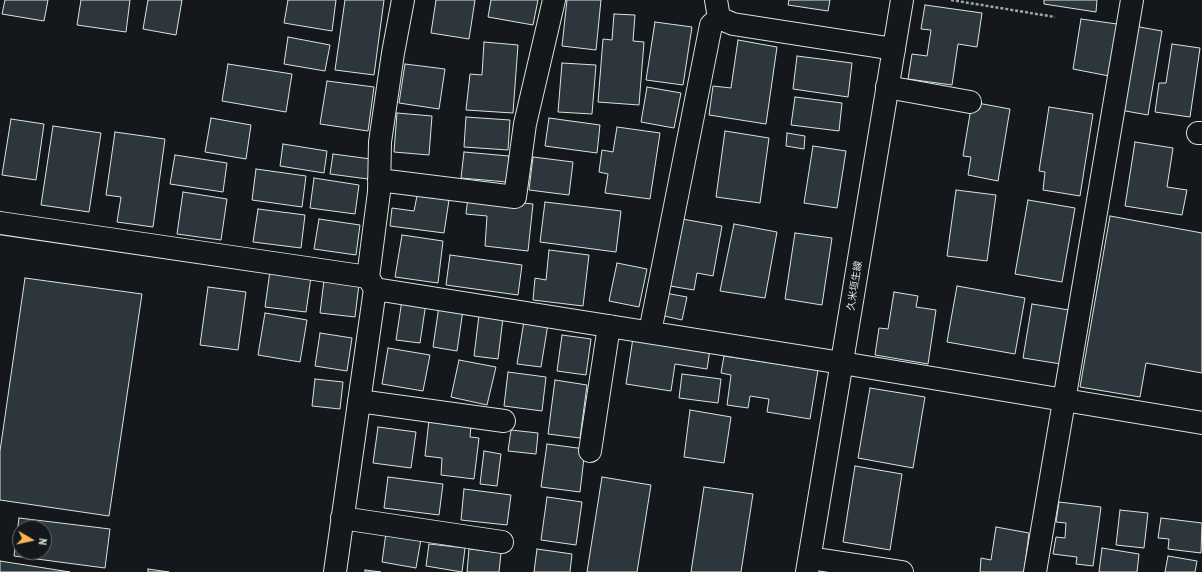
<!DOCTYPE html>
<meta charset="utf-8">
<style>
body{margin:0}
#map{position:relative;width:1202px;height:572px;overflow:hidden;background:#14181c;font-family:"Archivo Narrow",sans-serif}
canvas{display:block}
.north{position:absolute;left:12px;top:520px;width:40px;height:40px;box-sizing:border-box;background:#14181c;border:1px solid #626a69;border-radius:50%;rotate:99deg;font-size:11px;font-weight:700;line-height:16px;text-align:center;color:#d8e6dc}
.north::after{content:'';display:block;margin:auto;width:14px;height:18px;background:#ffb74d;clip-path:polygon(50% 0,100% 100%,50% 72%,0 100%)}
</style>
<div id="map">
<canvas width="1202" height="572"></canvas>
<div class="north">N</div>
</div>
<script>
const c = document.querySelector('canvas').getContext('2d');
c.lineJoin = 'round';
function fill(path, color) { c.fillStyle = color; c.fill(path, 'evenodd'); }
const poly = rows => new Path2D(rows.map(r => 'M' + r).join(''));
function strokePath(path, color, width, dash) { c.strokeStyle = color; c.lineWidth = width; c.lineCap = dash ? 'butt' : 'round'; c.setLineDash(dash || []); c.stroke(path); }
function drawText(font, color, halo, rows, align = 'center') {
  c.font = font + ' "Archivo Narrow","Noto Sans JP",sans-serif'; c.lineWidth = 3; c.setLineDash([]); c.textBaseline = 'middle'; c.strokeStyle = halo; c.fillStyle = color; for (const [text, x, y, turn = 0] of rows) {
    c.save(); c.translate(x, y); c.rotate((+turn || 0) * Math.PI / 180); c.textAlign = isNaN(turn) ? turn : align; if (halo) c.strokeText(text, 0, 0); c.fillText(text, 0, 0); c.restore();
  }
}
const building = poly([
 [5,0,48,0,44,21,2,14,5,0],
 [81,0,130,0,126,32,77,25,81,0],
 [148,0,182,0,176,35,143,29,148,0],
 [288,0,336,0,332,31,284,23,288,0],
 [345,0,384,0,374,75,335,70,345,0],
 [436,0,475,0,469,39,431,33,436,0],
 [491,0,538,0,533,25,488,17,491,0],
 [567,0,601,0,596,50,562,46,567,0],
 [789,0,830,0,828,11,788,5,789,0],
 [1044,0,1097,0,1096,12,1044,4,1044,0],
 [925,5,982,13,977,47,958,44,952,85,908,79,912,54,927,56,931,30,921,29,925,5],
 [614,14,635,15,633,41,644,42,639,105,598,102,603,39,612,40,614,14],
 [1081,19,1117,24,1109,76,1073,69,1081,19],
 [655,22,692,27,683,85,646,80,655,22],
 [1134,26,1162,31,1148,115,1120,110,1134,26],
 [288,37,330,45,325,71,284,64,288,37],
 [738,40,777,47,766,124,709,115,713,86,731,88,738,40],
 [484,42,518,45,513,113,466,110,470,74,482,75,484,42],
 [1172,44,1200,48,1190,117,1155,112,1159,83,1166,83,1172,44],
 [797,56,852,63,848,97,793,89,797,56],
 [562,63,596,65,592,114,558,112,562,63],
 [228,64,292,74,286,112,222,101,228,64],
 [405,64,445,69,439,109,399,103,405,64],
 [327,81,374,87,368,131,320,124,327,81],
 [647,87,681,93,674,128,641,122,647,87],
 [795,97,842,103,839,131,791,125,795,97],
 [972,102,1010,109,998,181,968,175,971,157,963,156,972,102],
 [1049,107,1093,114,1080,196,1043,190,1045,172,1039,171,1049,107],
 [397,113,432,116,429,155,394,152,397,113],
 [466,117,510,120,508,150,464,147,466,117],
 [211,118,251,125,246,159,205,152,211,118],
 [549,118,600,125,597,153,545,146,549,118],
 [11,119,44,124,36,180,2,175,11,119],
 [53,126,101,133,89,212,41,205,53,126],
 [617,127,660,133,650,199,605,193,608,174,599,172,602,150,613,152,617,127],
 [725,131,769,138,760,203,716,197,725,131],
 [115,132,165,139,153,227,117,222,121,197,106,195,115,132],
 [787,133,805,136,804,149,786,146,787,133],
 [1135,142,1173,148,1167,187,1187,190,1182,215,1125,206,1135,142],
 [283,144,327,151,324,173,280,166,283,144],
 [813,146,846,151,837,208,804,203,813,146],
 [464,152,509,156,507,182,461,178,464,152],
 [333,154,371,159,368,179,330,174,333,154],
 [175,155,227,163,223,192,170,184,175,155],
 [533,157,573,162,569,195,529,190,533,157],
 [256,169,306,176,302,207,252,200,256,169],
 [314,178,359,185,355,214,310,208,314,178],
 [956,190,996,195,987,261,947,256,956,190],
 [183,192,227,199,221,240,177,234,183,192],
 [417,196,449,200,444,233,390,226,392,208,414,211,417,196],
 [468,197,533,204,528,251,485,246,487,216,466,214,468,197],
 [1028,200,1075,208,1062,282,1015,274,1028,200],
 [545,202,621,211,616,252,540,242,545,202],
 [258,209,305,215,301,248,253,242,258,209],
 [1110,216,1202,233,1202,373,1146,363,1140,397,1080,387,1110,216],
 [319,219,360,225,356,255,314,249,319,219],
 [682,219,722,226,713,276,697,273,694,290,670,286,682,219],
 [734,224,777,232,765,298,720,291,734,224],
 [795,233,832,238,822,305,785,299,795,233],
 [402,235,443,241,438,283,395,277,402,235],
 [549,250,589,255,583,306,533,300,535,278,546,280,549,250],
 [450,255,522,265,518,295,446,285,450,255],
 [617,263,647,269,639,307,609,301,617,263],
 [270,271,311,277,306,312,265,307,270,271],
 [25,278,142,294,109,516,0,500,0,451,25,278],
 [324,280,359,284,355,317,320,313,324,280],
 [957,286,1025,298,1015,354,947,342,957,286],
 [208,287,246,292,238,350,200,345,208,287],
 [894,292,918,296,916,307,936,310,928,364,875,355,879,328,888,329,894,292],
 [665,293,687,297,682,320,660,315,665,293],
 [402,300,426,303,420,343,396,340,402,300],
 [1032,304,1069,310,1061,364,1023,358,1032,304],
 [439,306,463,310,457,351,433,347,439,306],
 [265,313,307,320,300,362,258,355,265,313],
 [479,315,503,318,498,359,474,356,479,315],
 [524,321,548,324,541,367,517,364,524,321],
 [320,333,352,338,347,371,315,366,320,333],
 [562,335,591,339,586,375,557,371,562,335],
 [633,338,710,349,707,369,675,364,671,391,626,384,633,338],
 [388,348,430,355,423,391,382,384,388,348],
 [724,356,818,370,810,419,767,412,769,399,750,396,748,408,727,405,731,375,721,373,724,356],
 [459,360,496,367,487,405,451,397,459,360],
 [508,372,546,377,542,411,504,406,508,372],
 [682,374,721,379,718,403,679,398,682,374],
 [315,379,343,382,340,409,312,406,315,379],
 [555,380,587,385,580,438,548,434,555,380],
 [870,388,925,397,913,468,858,458,870,388],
 [690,410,731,417,724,463,684,457,690,410],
 [429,420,471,425,470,437,479,438,474,479,441,475,442,458,425,456,429,420],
 [378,427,416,432,411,468,373,463,378,427],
 [511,430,538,433,536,454,508,451,511,430],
 [547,444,585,449,580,492,541,487,547,444],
 [484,451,501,454,497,486,480,484,484,451],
 [855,466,902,474,890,550,843,542,855,466],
 [388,477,443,484,439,515,384,508,388,477],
 [602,477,651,485,637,572,587,572,602,477],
 [704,487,753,494,741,572,691,572,704,487],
 [464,489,511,495,507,525,461,520,464,489],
 [547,497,582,502,576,545,541,540,547,497],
 [1059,502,1101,507,1093,566,1076,564,1077,557,1053,554,1056,537,1065,538,1066,523,1056,522,1059,502],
 [1120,510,1148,513,1144,548,1116,545,1120,510],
 [19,518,110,529,105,568,14,556,19,518],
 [20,528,44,528,44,552,20,552,20,528],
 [1161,518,1202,523,1201,553,1168,549,1169,539,1158,538,1161,518],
 [996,527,1029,533,1024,572,980,572,981,558,991,560,996,527],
 [386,533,421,539,416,568,382,562,386,533],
 [429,544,465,548,462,572,426,566,429,544],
 [1102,548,1139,554,1137,572,1099,572,1102,548],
 [469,549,501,553,499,572,467,572,469,549],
 [537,549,572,554,570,572,534,572,537,549],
 [1168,556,1197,561,1195,572,1165,572,1168,556],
 [0,561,70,572,0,572,0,561],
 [148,569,169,572,148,572,148,569],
 [365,570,381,572,365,572,365,570]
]);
fill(building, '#2c363c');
strokePath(building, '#d8e6dc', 1);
const minor = poly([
 [716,0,719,18,733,24,894,49],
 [887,87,970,102],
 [1198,133,1202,133],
 [379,180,515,197,525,124,554,0],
 [0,223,368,277,375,289,842,363,1202,423],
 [368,277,379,192,380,142,393,53,403,0],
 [650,332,711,25,719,18],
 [359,401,504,421],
 [590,451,609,326],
 [342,518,502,542],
 [810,558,902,572],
 [335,572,375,289],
 [1035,572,1132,0]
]);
const major = poly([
 [807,572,902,0]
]);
strokePath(minor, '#d8e6dc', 24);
strokePath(major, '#d8e6dc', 24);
strokePath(poly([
 [951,0,1055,17]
]), '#9da8a2', 2.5, [3, 2]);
strokePath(minor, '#14181c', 22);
strokePath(major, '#14181c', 22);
drawText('10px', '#d8e6dc', '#14181c', [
 ["久米垣生線",855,286,-81]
]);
</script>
